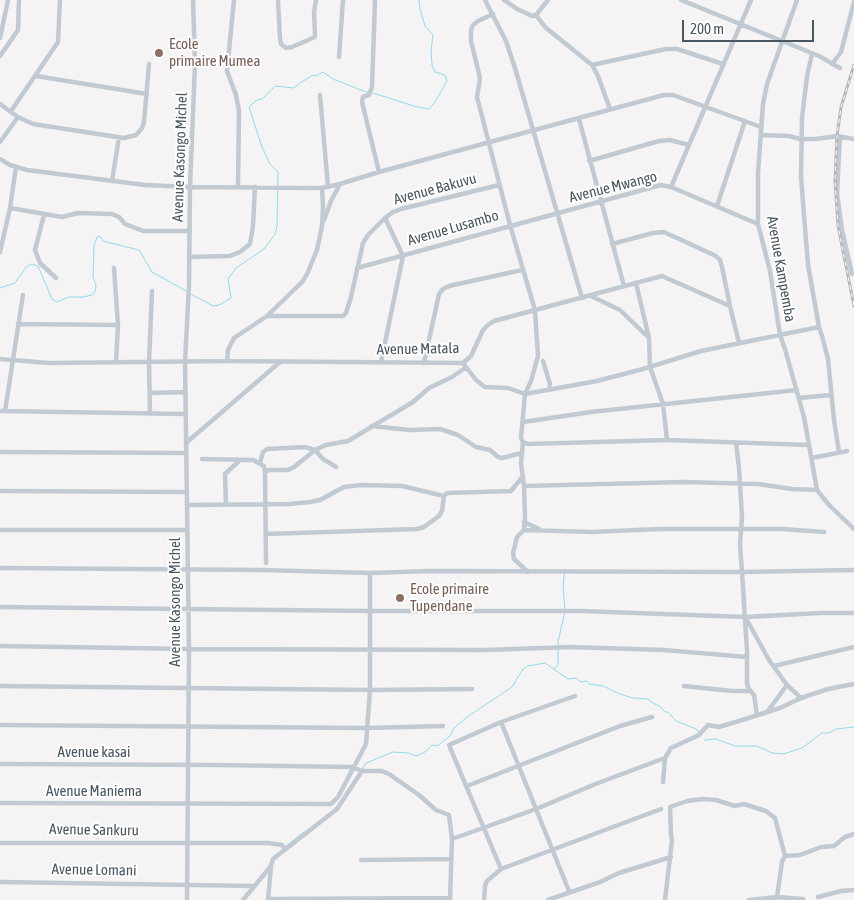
<!DOCTYPE html>
<style>
body{margin:0}
#map{position:relative;width:854px;height:900px;overflow:hidden;background:#f5f3f3;font-family:"Asap Condensed",sans-serif}
canvas{display:block}
.scale{position:absolute;left:682px;top:20px;width:132px;height:22px;box-sizing:border-box;border:2px solid #4a5661;border-top:0;padding-left:6px;font-size:15px;line-height:18px;white-space:nowrap;color:#4a5661;-webkit-text-stroke:4px #fff;paint-order:stroke}
</style>
<div id="map">
<canvas width="854" height="900"></canvas>
<div class="scale">200 m</div>
</div>
<script>
const c = document.querySelector('canvas').getContext('2d');
c.lineJoin = 'round';
const poly = rows => new Path2D(rows.map(r => 'M' + r).join(''));
function strokePath(path, color, width, dash) { c.strokeStyle = color; c.lineWidth = width; c.lineCap = dash ? 'butt' : 'round'; c.setLineDash(dash || []); c.stroke(path); }
function drawText(font, color, halo, rows, align = 'center') {
  c.font = font + ' "Asap Condensed",sans-serif'; c.lineWidth = 4; c.setLineDash([]); c.textBaseline = 'middle'; c.strokeStyle = halo; c.fillStyle = color; for (const [text, x, y, turn = 0] of rows) {
    c.save(); c.translate(x, y); c.rotate((+turn || 0) * Math.PI / 180); c.textAlign = isNaN(turn) ? turn : align; if (halo) c.strokeText(text, 0, 0); c.fillText(text, 0, 0); c.restore();
  }
}
strokePath(poly([
 [373,93,417,107,429,109,435,102,447,81,445,75,435,72,432,65,431,51,433,35,425,26,420,9,419,0],
 [0,288,15,283,26,267,32,264,38,266,52,299,57,302,69,297,83,297,92,295,95,292,96,285,93,277,94,246,97,237,100,236,103,241,139,250,152,272,188,292],
 [191,294,213,306,219,305,231,298,228,279,236,268,264,249,275,234,277,226,278,172,270,164,262,147,249,107,257,100,262,99,275,86,294,88,300,83,313,75,316,76,323,72,333,79,366,92,369,92],
 [554,669,558,665,558,642,565,611,563,586,565,569],
 [705,740,716,739,735,746,757,746,772,753,783,754,802,748,822,733,829,733,836,729,854,727],
 [362,769,366,763,393,752,408,753,416,756,425,752,432,745,437,746,450,736,454,728,467,717,512,687,523,669,528,666,545,663,568,679,576,678,581,682,587,681,590,684,603,686,620,694,633,698,649,699,651,702,661,707,665,712,668,712,676,721,696,729,699,732],
 [286,846,304,832]
]), '#90daee', 1);
strokePath(poly([
 [234,0,227,71,236,95,239,111,238,187],
 [278,0,280,38,281,44,286,48,292,47,315,37,314,12,316,0],
 [375,0,372,87,369,95,363,97,362,102,379,172],
 [485,0,506,41,515,68,582,298],
 [504,0,517,9,532,16,536,15,548,0],
 [681,0,819,56,840,68],
 [797,0,767,84,763,104,758,173,758,224,770,271,780,335,785,349,804,417,817,490,829,505,854,529],
 [493,14,478,21,473,25,471,30,471,41,480,78,477,97,510,225,535,310,538,356,531,381,525,394,521,438,523,442,528,444,667,440,808,445],
 [536,15,545,27,592,65,598,76,610,109],
 [0,38,8,0],
 [0,56,18,30,19,0],
 [339,57,343,0],
 [832,64,841,52,854,2],
 [592,65,666,49,677,49,723,64],
 [36,76,147,94],
 [320,95,328,187],
 [0,104,18,117,33,124,124,138,136,135,142,128,144,122,149,64],
 [11,111,58,42,60,0],
 [579,119,624,286],
 [761,135,789,136,800,139,816,139,837,136,854,139],
 [840,137,837,193,842,230,852,274],
 [0,142,18,117],
 [0,159,10,165,27,170,145,185,190,187,322,188,340,184,379,172,664,95,673,95,761,127],
 [589,161,659,141,670,140,689,145],
 [112,181,119,137],
 [671,187,751,0],
 [717,206,745,121],
 [10,208,62,217,78,213,112,214,119,217,125,224,143,231,190,231],
 [44,215,35,250,40,263,56,278],
 [324,220,331,201,340,184],
 [612,244,653,233,664,232,716,256,720,260,722,267,730,306],
 [0,252,10,208,16,167],
 [190,257,230,256,240,252,250,244,253,226,255,187],
 [114,268,118,325,116,362],
 [357,268,661,185,671,187,758,224],
 [636,283,649,338,650,367,663,404,667,440],
 [591,296,620,310,648,337],
 [267,316,343,316,346,313,351,297,363,243,368,235,385,218,393,212,401,209,499,185],
 [18,324,118,325],
 [819,327,822,336,828,359,834,420,839,452],
 [0,359,49,363,227,361,463,363,471,356,483,330,488,325,494,321,662,276,730,306,739,343],
 [227,361,228,350,234,338,267,316,303,281,308,272,317,250,322,226,323,206,322,188],
 [543,361,550,384,549,390],
 [381,362,403,256,385,218],
 [424,363,439,294,443,289,449,286,522,270],
 [463,363,476,380,485,387,508,388,525,394,597,381,643,369,701,351,819,327,808,265,801,177,802,118,807,76,812,54],
 [150,393,186,392],
 [799,398,831,395],
 [0,411,186,414],
 [5,411,23,295],
 [150,414,149,362,152,291],
 [523,422,591,412,797,390],
 [372,426,410,430,440,429,458,435,476,447,490,450,498,457,502,458,522,453],
 [523,442,521,463,524,486,525,517,524,530,517,537,513,553,514,559,528,572],
 [186,443,280,362],
 [0,452,186,453],
 [812,458,847,451],
 [202,459,253,460,264,466,265,472],
 [260,463,263,452,267,449,305,447,315,450,323,459,336,467],
 [524,486,684,482,758,484,792,489,817,490],
 [0,491,187,492],
 [226,504,225,474,240,460],
 [187,505,289,504,310,502,320,500,344,487,361,485,402,486,444,496],
 [524,522,539,529],
 [0,530,187,530],
 [524,530,592,532,660,529,783,529,824,532],
 [266,534,417,529,424,527,439,516,442,511,444,496,447,493,511,491,523,476],
 [266,563,265,472,269,470,288,470,294,467,315,450,326,445,348,441,413,402,429,388,452,377,465,368],
 [0,568,261,570,370,573],
 [0,607,370,611,582,611,745,617,821,613,854,613],
 [747,620,769,660,787,685,801,698],
 [0,646,189,649,486,650,571,647,664,650,747,657],
 [774,666,854,647],
 [0,686,370,690,472,689],
 [684,686,732,691,750,691],
 [767,712,787,685],
 [757,715,754,695,749,689,747,684,747,651,742,572,854,570],
 [501,722,569,891],
 [0,725,367,728,443,726],
 [0,764,219,765,352,767,362,771,382,771,389,774,419,795,436,810,449,815,452,839],
 [663,782,665,758],
 [467,786,620,726,652,717],
 [0,803,331,804,338,797,366,744,370,690,370,573,430,571,742,572,740,544,742,517,739,468,736,443],
 [0,843,268,843,282,845,285,849],
 [785,856,800,855,821,847,834,846,845,837,854,834],
 [361,860,451,859],
 [501,869,449,745,501,722,575,696],
 [0,882,253,886],
 [818,897,841,891,854,890],
 [268,899,450,898],
 [187,900,189,649,185,362,189,285,190,187,195,63,193,0],
 [243,900,271,866,273,859,337,809,362,771],
 [268,900,271,866],
 [450,900,452,839,536,809,598,783,665,758,671,748,699,735,708,725,719,727,739,721,780,708,801,698,828,689,854,684],
 [484,900,485,886,487,881,501,869,661,809],
 [548,900,600,882,619,873,671,857],
 [665,900,672,840,671,835,670,807,687,801,703,799,716,800,735,806,744,804,766,811,775,818,785,856,782,862,777,897,772,900],
 [749,900,777,897,803,899]
]), '#c1cad2', 4.5);
const rail = poly([
 [854,65,841,107,837,136,835,180,838,226,854,306]
]);
strokePath(rail, '#b5b8bd', 3);
strokePath(rail, '#fff', 1, [4]);
for (const [x, y, r, color] of [
 [159,53,5,"#8d6e63"],
 [400,598,5,"#8d6e63"]
]) { const dot = new Path2D(); dot.arc(x, y, r, 0, 2 * Math.PI); c.fillStyle = color; c.fill(dot); strokePath(dot, '#fff', 2); }
drawText('15px', '#785e54', '#fff', [
 ["Ecole",169,44],
 ["primaire Mumea",169,61],
 ["Ecole primaire",410,589],
 ["Tupendane",410,606]
], 'left');
drawText('15px', '#4a5661', '#fff', [
 ["Avenue Kasongo Michel",180,157,-88],
 ["Avenue Mwango",613,187,-14],
 ["Avenue Bakuvu",435,189,-15],
 ["Avenue Lusambo",453,228,-16],
 ["Avenue Kampemba",781,269,80],
 ["Avenue Matala",418,349,-1],
 ["Avenue Kasongo Michel",175,602,-90],
 ["Avenue kasai",94,752],
 ["Avenue Maniema",94,791],
 ["Avenue Sankuru",94,830,1],
 ["Avenue Lomani",94,870,1]
]);
</script>
